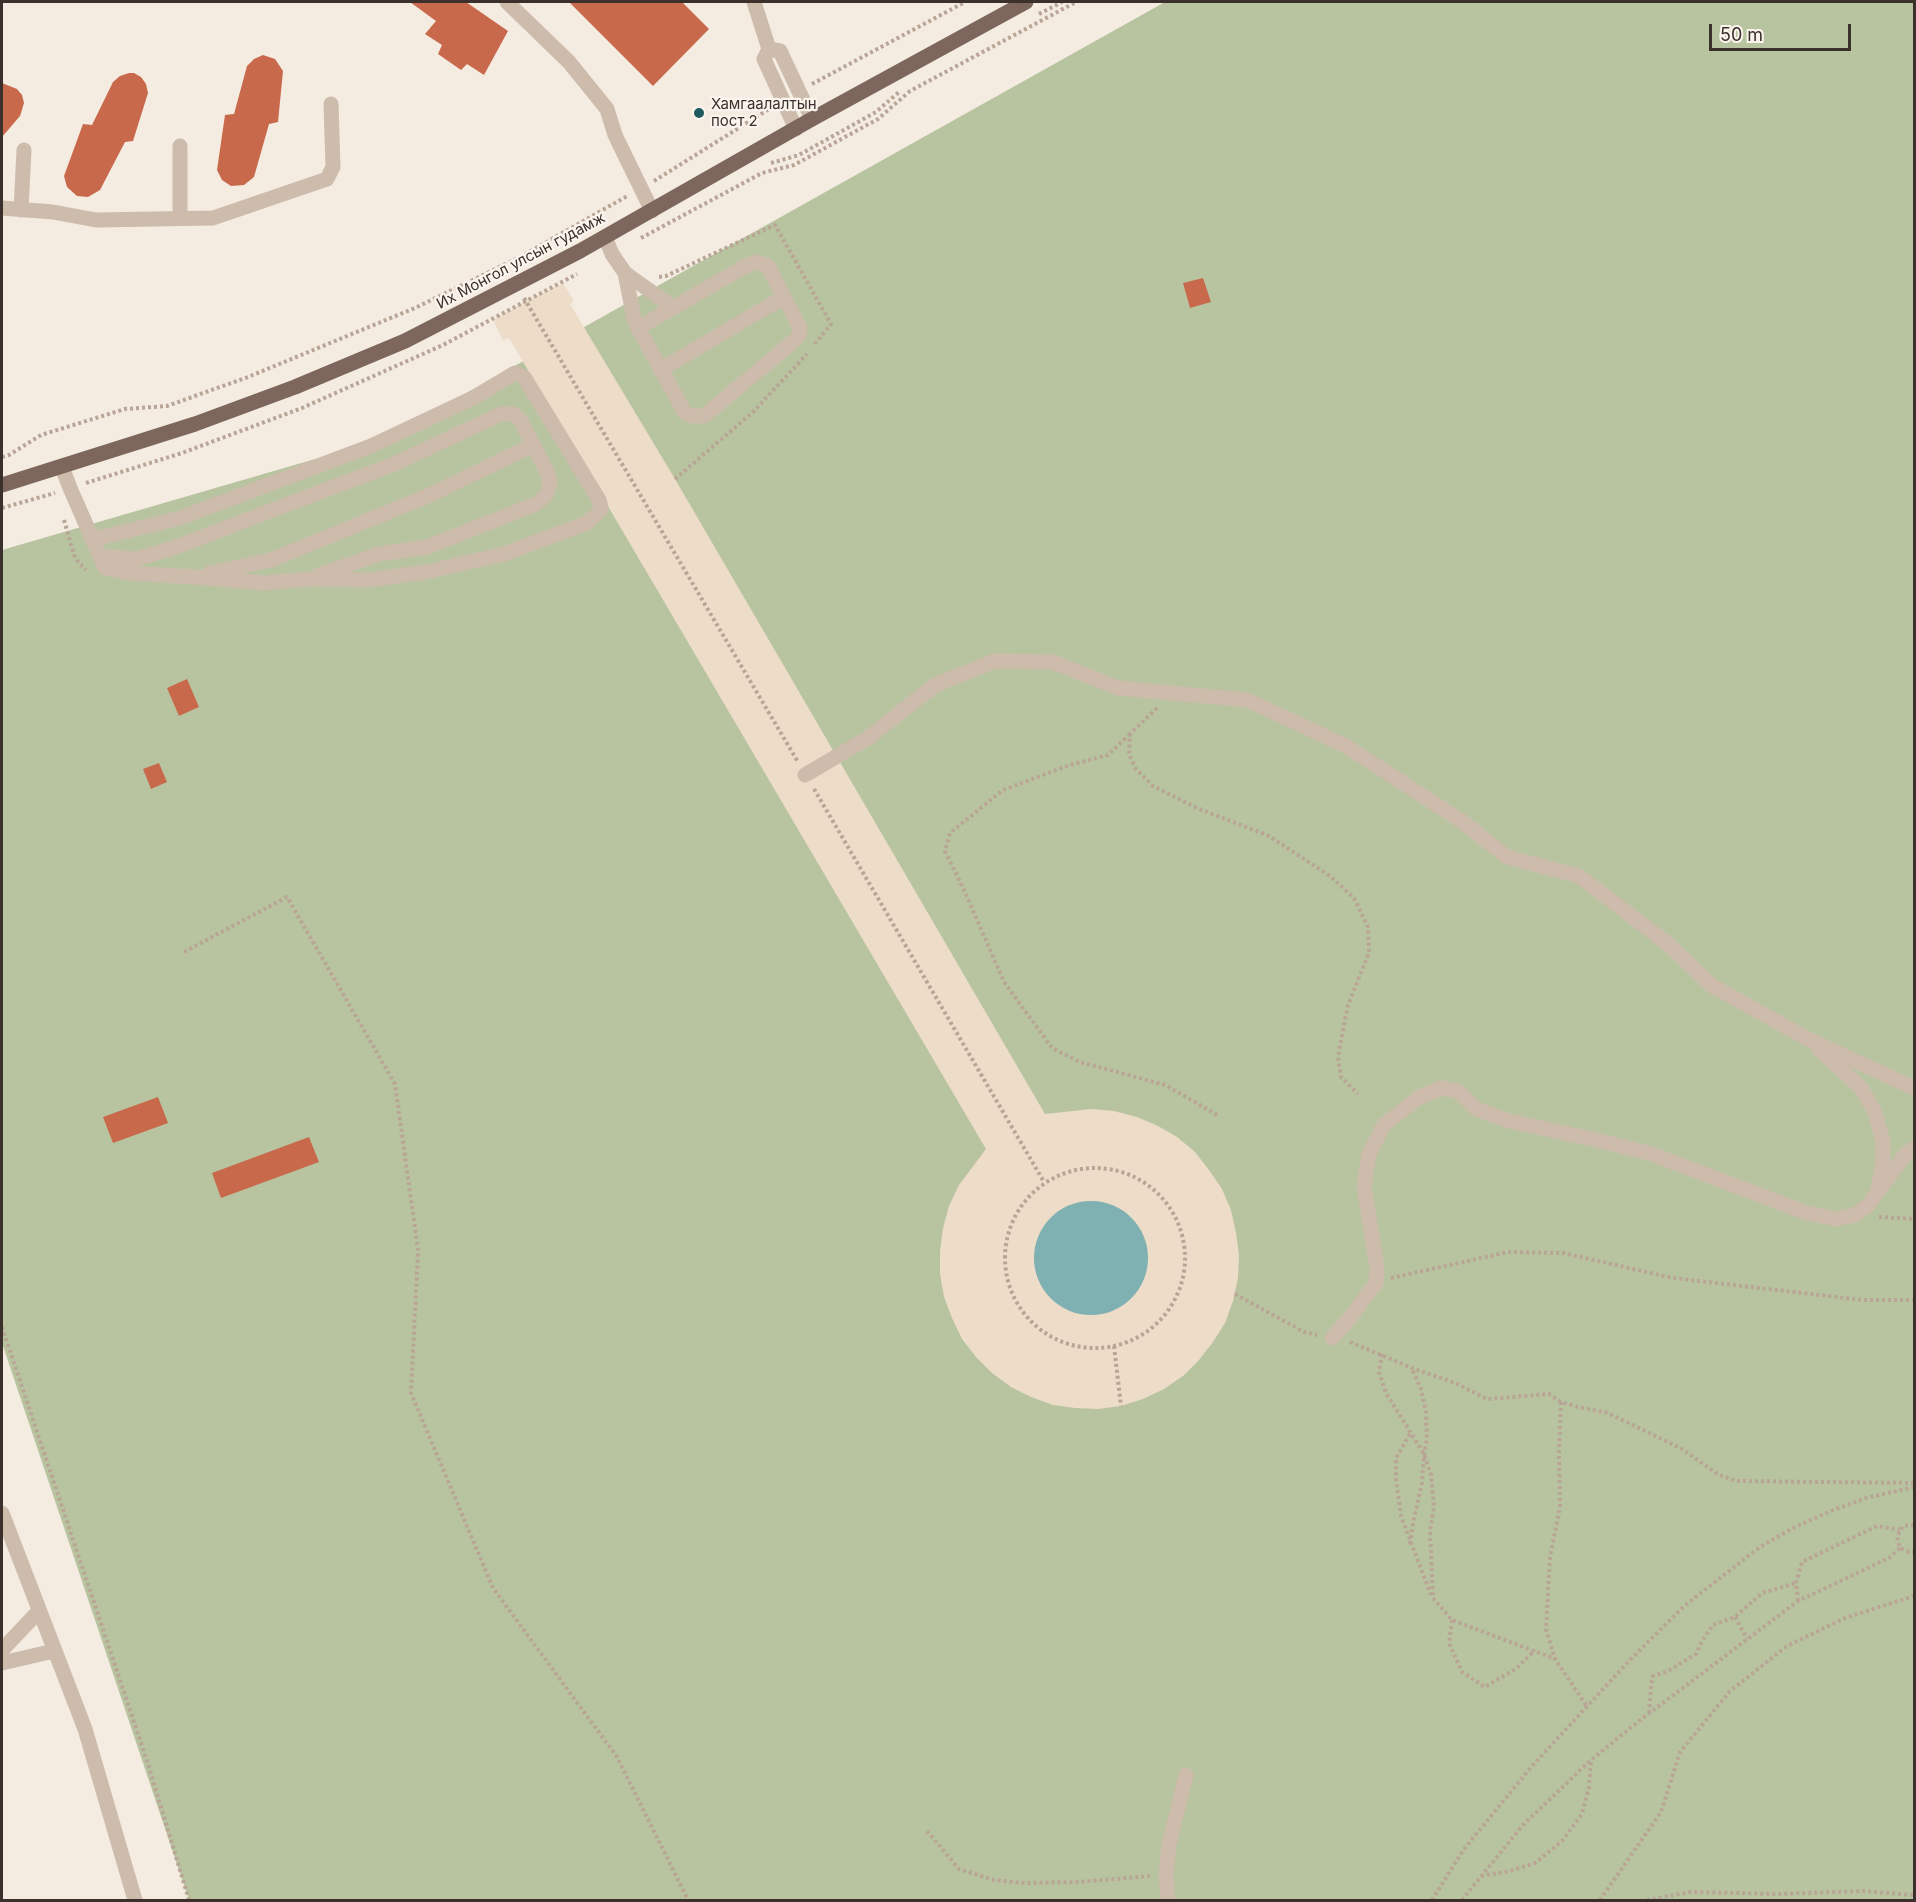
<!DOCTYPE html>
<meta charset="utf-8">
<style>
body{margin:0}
#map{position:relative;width:1916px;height:1902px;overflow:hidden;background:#f4ebe1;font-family:Inter,sans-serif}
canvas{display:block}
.frame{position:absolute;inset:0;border:3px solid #3b302b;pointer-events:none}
.scale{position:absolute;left:1709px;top:24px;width:142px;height:27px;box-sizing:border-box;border:3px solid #3b302b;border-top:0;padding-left:8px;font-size:18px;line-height:21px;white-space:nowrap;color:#3b302b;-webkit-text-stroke:4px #fbf5ee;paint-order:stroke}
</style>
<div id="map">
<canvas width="1916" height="1902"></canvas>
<div class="frame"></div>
<div class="scale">50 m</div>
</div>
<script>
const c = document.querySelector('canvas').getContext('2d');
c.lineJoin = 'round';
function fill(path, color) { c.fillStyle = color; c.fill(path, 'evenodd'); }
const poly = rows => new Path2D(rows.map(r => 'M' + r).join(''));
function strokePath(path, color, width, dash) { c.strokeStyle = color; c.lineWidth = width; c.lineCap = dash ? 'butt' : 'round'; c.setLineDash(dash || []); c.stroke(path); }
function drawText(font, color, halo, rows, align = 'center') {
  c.font = font + ' Inter,sans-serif'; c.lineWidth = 4.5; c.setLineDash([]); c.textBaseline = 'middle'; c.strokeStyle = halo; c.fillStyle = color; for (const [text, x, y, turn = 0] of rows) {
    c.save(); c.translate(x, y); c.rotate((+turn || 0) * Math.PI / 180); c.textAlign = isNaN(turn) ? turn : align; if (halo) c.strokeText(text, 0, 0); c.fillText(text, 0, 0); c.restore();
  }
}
fill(poly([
 [1165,2,1914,2,1914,1900,189,1900,2,1343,2,550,384,439]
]), '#b8c4a0');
fill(poly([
 [563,283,574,301,570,304,675,479,1045,1114,1091,1109,1114,1111,1137,1117,1158,1126,1177,1137,1195,1152,1209,1170,1222,1189,1231,1210,1236,1233,1239,1255,1238,1278,1233,1301,1225,1323,1213,1342,1199,1360,1183,1376,1164,1389,1143,1399,1121,1406,1098,1409,1075,1408,1053,1405,1031,1397,1011,1387,992,1373,976,1357,962,1339,952,1318,944,1297,940,1274,940,1251,943,1228,949,1206,959,1185,986,1149,509,338,503,340,493,320,526,301]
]), '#ecdcc8');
fill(poly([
 '1034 1258a57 57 0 1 1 114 0a57 57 0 1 1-114 0Z'
]), '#7fb0b2');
fill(poly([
 [410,2,466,2,508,31,484,75,467,64,461,70,438,54,442,45,425,34,436,21],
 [569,2,682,2,709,29,653,86],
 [263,55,275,59,283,71,278,122,269,124,254,177,244,185,231,186,222,180,217,170,225,115,234,114,247,66,254,59],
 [129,73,134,73,141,77,146,84,148,93,133,141,125,142,100,190,88,197,77,196,67,187,64,176,83,124,92,125,113,82,120,76],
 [2,83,17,89,22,95,24,103,20,116,2,137],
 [1203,278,1211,302,1190,308,1183,283],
 [187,679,199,707,179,716,167,688],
 [159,763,167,782,151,789,143,769],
 [158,1097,168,1123,113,1143,103,1117],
 [309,1137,319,1162,221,1198,212,1173]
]), '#c8694b');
strokePath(poly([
 [1039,14,1062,2],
 [812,84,965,2],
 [771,163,799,155,876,112,899,92],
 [654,181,769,109],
 [641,238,762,173,794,165,878,119,910,91,1076,2],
 [659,277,666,276,775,225,831,324,813,346],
 [524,298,798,762],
 [2,457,9,455,41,435,125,409,167,406,248,377,335,341,415,308,522,256,629,195],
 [675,479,752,413,807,354],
 [86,483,182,453,302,408,443,345,577,274],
 [2,508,55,493],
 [64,520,74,555,79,563,86,570],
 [1157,708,1130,734,1129,754,1136,769,1153,786,1197,808,1269,836,1330,876,1354,898,1368,927,1369,953,1348,1005,1338,1057,1341,1077,1358,1094],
 [1130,734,1108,755,1070,765,1003,790,950,833,945,851,965,892,1004,982,1052,1048,1080,1062,1165,1085,1219,1116],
 [814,789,1044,1182],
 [184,952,287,897,395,1084,418,1250,411,1393,493,1588,617,1757,688,1900],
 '1005 1258a90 90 0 1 1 180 0a90 90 0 1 1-180 0Z',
 [1879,1217,1914,1219],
 [1391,1278,1508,1252,1563,1253,1673,1278,1863,1300,1914,1300],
 [1235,1294,1304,1332,1317,1335],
 [2,1327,148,1764,189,1900],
 [1350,1342,1412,1368,1455,1383,1487,1399,1549,1394,1561,1402,1578,1407,1608,1413,1682,1449,1719,1475,1737,1481,1914,1483],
 [1114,1346,1121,1406],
 [1382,1354,1379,1372,1386,1393,1424,1454,1431,1475,1434,1506,1430,1532,1433,1598,1452,1620,1555,1659],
 [1561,1402,1559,1450,1560,1507,1550,1557,1546,1629,1555,1659,1586,1705],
 [1410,1434,1396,1458,1396,1480,1401,1516,1431,1595],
 [1914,1525,1903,1526,1897,1537,1900,1548,1909,1552,1914,1552],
 [1410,1544,1414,1518,1422,1483,1424,1454,1427,1439,1426,1412,1421,1389,1412,1369],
 [1798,1601,1796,1583,1802,1562,1877,1526,1900,1530],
 [1735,1617,1747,1639],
 [1452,1620,1449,1643,1462,1672,1485,1687,1517,1668,1535,1650],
 [1649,1713,1651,1686,1653,1676,1668,1671,1696,1654,1702,1641,1713,1625,1735,1617,1762,1593,1796,1583],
 [927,1831,959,1869,994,1880,1024,1883,1077,1882,1150,1876],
 [1481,1876,1510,1871,1535,1863,1562,1841,1582,1814,1589,1787,1591,1761],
 [1432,1900,1464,1849,1532,1766,1628,1662,1684,1606,1760,1547,1795,1527,1831,1511,1866,1498,1914,1487],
 [1462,1900,1523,1825,1591,1760,1639,1721,1798,1601,1889,1558,1900,1548],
 [1600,1900,1661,1812,1680,1752,1730,1691,1787,1646,1845,1618,1914,1596],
 [1647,1900,1691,1892,1778,1894,1862,1891,1914,1895]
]), '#b9a596', 4, [3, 3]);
strokePath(poly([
 [507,2,569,62,607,109,615,135,652,211],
 [754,2,769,49,764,59,796,129],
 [769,49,780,51,812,119],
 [2,208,53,212,96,220,213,218,327,179,333,167,331,104],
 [21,210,24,150],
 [180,218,180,146],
 [605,237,612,254,625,273,674,308],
 [755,262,768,266,800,328,799,335,795,340,704,416,693,416,685,413,638,328,742,268,755,262],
 [625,273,634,318,638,328],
 [660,370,784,297],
 [62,467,70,488,105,568,128,573,195,577,263,583,308,579,369,580,426,572,504,554,587,523,600,511,601,507,599,500,524,377,515,373,475,397,371,446,180,518,94,539],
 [101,556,136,559,173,548,394,464,501,414,514,414,521,421,548,474,550,483,546,495,536,504,427,547,379,554,319,575],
 [210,573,271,560,430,495,533,445],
 [805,775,868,738,935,685,995,661,1053,662,1118,688,1247,700,1346,746,1460,820,1507,857,1579,876,1668,944,1711,985,1810,1040,1914,1088],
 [1819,1049,1861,1088,1874,1110,1883,1141,1883,1162,1878,1187],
 [1332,1338,1349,1319,1376,1283,1377,1268,1364,1186,1369,1154,1384,1125,1418,1098,1441,1088,1458,1091,1476,1109,1509,1121,1601,1141,1652,1154,1804,1212,1836,1219,1855,1215,1868,1205,1905,1155,1914,1148],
 [2,1513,85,1729,135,1900],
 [2,1650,38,1612],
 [2,1663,54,1651],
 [1168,1900,1166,1874,1169,1845,1186,1775]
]), '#cdbbac', 15);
strokePath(poly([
 [2,485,195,424,295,387,405,341,580,251,812,119,1026,2]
]), '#7d675c', 15);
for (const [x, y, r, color] of [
 [699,113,6,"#1f5a5e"]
]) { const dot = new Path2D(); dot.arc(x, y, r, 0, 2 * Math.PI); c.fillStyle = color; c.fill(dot); strokePath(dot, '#fbf5ee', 2); }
drawText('15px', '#3b302b', '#fbf5ee', [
 ["Хамгаалалтын",711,104],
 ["пост 2",711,121]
], 'left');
drawText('15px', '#3b302b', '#fbf5ee', [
 ["Их Монгол улсын гудамж",521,261,-28]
]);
</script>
